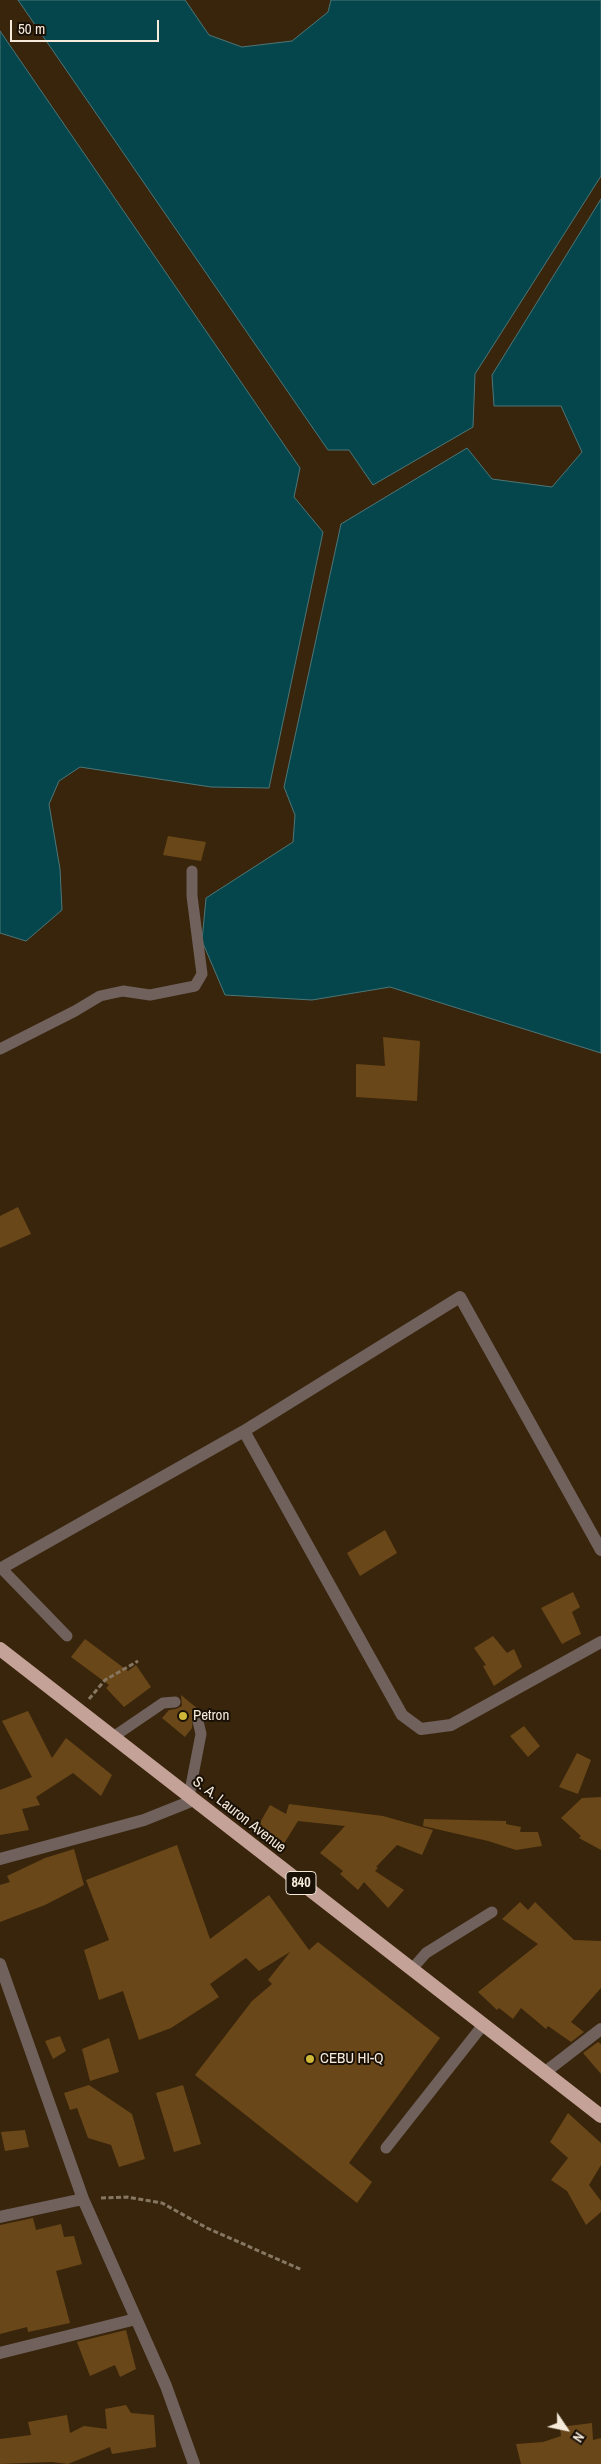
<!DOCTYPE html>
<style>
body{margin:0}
#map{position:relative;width:601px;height:2464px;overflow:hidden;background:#38250c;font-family:"Archivo Narrow",sans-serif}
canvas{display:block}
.north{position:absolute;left:541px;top:2404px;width:50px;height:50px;-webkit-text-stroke:4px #191006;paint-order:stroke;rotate:124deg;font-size:14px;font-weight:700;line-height:20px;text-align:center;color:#f6eadb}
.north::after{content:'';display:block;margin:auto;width:18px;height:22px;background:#f6eadb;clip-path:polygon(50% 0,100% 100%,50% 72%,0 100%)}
.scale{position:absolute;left:10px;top:20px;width:149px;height:22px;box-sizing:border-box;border:2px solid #f6eadb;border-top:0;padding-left:6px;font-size:15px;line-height:18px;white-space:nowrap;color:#f6eadb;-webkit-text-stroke:4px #191006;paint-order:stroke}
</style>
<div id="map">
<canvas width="601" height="2464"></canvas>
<div class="north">N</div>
<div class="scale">50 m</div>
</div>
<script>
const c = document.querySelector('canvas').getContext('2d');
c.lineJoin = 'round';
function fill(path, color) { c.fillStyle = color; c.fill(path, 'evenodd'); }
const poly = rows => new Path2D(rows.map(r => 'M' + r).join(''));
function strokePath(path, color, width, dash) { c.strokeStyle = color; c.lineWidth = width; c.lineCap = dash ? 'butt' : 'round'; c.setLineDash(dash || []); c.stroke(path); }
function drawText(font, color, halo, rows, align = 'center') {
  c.font = font + ' "Archivo Narrow",sans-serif'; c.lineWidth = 4; c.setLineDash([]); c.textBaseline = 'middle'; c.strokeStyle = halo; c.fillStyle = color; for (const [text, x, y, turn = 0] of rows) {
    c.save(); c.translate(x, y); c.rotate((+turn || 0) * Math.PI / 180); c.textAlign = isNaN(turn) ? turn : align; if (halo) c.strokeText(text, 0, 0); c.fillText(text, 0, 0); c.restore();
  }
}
const water = poly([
 [18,0,185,0,209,35,242,47,292,41,328,12,331,0,601,0,601,176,475,374,473,427,373,485,349,450,328,450,18,0],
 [0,31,300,468,294,497,323,532,269,788,211,787,80,767,59,781,49,804,60,869,62,910,26,941,0,933,0,31],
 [601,199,601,1053,390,987,312,1000,225,995,202,941,206,898,293,842,295,815,284,787,341,524,467,448,492,479,552,487,582,452,561,406,494,406,492,375,601,199]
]);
fill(water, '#05454c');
strokePath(water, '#4d7677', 1);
fill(poly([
 [168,836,206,842,201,861,163,855],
 [383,1037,420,1041,417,1101,356,1097,356,1064,385,1066],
 [18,1207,31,1234,0,1248,0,1216],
 [385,1530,397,1553,360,1576,347,1553],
 [573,1592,580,1607,572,1612,581,1634,562,1644,541,1608],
 [493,1636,507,1653,514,1649,522,1667,494,1686,483,1666,486,1665,474,1648],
 [85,1639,128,1671,136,1665,151,1687,124,1707,106,1688,109,1685,71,1657],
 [181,1695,204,1714,193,1716,192,1728,185,1737,162,1718,169,1710,176,1709,182,1706],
 [28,1711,52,1758,66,1738,112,1775,101,1796,73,1773,36,1797,40,1805,22,1809,29,1830,0,1835,0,1790,32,1777,2,1721],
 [524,1726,540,1746,528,1757,510,1736],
 [577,1753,591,1760,578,1794,559,1787],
 [601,1797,601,1850,579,1838,581,1836,561,1818,582,1798],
 [289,1804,383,1816,433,1830,422,1855,397,1845,376,1867,378,1868,375,1871,404,1890,388,1908,364,1882,358,1890,340,1874,343,1871,320,1853,345,1826,298,1821,280,1850,278,1849,280,1840,258,1826,270,1805,286,1814],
 [424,1819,506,1821,506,1824,521,1827,520,1832,538,1832,542,1846,516,1850,488,1841,423,1826],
 [177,1845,210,1939,269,1895,309,1950,318,1942,440,2038,349,2163,372,2182,357,2203,195,2075,252,2001,272,1984,268,1980,290,1952,259,1971,246,1958,210,1984,219,1997,171,2028,139,2040,123,1991,99,2000,84,1950,109,1940,86,1880],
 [74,1849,84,1885,45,1905,0,1922,0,1885,10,1882,7,1876,45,1858],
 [520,1902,528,1910,535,1902,574,1940,601,1941,601,1988,571,2022,584,2032,571,2042,548,2026,546,2029,521,2008,513,2019,499,2008,497,2010,478,1992,538,1944,502,1919],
 [60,2036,66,2051,53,2059,45,2041],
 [109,2038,119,2072,90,2081,82,2049],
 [598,2042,601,2044,601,2074,583,2053],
 [89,2085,132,2114,145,2159,119,2167,111,2145,88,2138,77,2108,70,2110,64,2093],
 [183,2085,201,2144,174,2152,156,2093],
 [568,2113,601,2143,601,2165,589,2185,601,2201,601,2212,586,2225,567,2191,551,2180,568,2158,550,2142],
 [25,2130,29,2147,5,2151,1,2132],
 [33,2218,36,2230,61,2224,64,2237,74,2236,82,2264,56,2271,70,2323,28,2332,27,2327,0,2334,0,2225],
 [126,2330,136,2369,120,2377,115,2365,90,2376,77,2342],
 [126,2405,131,2413,154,2415,156,2447,112,2454,110,2447,68,2464,52,2462,0,2464,0,2439,31,2435,28,2422,67,2415,70,2433,84,2426,107,2429,105,2409],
 [592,2423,593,2440,601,2438,601,2464,521,2464,516,2444,543,2442,561,2436,560,2427]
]), '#6a4718');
strokePath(poly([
 [89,1699,105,1680,138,1661],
 [101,2198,127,2197,162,2203,207,2228,302,2270]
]), '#877762', 3, [5, 2.5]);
strokePath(poly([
 [0,1049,75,1011,100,996,123,991,150,995,195,986,202,974,192,896,192,871],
 [2,1569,67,1636],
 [113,1737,163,1703,175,1702],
 [189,1796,201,1734,198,1721],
 [412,1969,426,1953,492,1912],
 [386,2148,483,2025]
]), '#70615c', 11);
strokePath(poly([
 [244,1431,402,1715,421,1729,451,1725,601,1642],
 [0,1569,244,1431,460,1297,601,1550],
 [0,1859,144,1820,194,1800],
 [0,1964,83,2199,166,2386,194,2464],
 [544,2073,601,2029],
 [0,2217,83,2199],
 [0,2353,136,2319]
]), '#70615c', 12);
strokePath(poly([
 [0,1649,601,2116]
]), '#c5a298', 14);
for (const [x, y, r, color] of [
 [183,1716,5,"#cfb837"],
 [310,2059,5,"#cfb837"]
]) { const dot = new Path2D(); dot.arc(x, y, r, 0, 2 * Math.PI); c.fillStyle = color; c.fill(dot); strokePath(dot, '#191006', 2); }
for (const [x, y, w] of [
 [301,1883,30]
]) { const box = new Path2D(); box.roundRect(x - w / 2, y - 11.5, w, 23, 4); c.fillStyle = '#191006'; c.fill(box); strokePath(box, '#f6eadb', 1); }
drawText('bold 14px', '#f6eadb', null, [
 ["840",301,1883]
]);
drawText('15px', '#f6eadb', '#191006', [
 ["Petron",193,1716],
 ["CEBU HI-Q",320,2059]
], 'left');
drawText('15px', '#f6eadb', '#191006', [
 ["S. A. Lauron Avenue",239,1815,38]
]);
</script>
